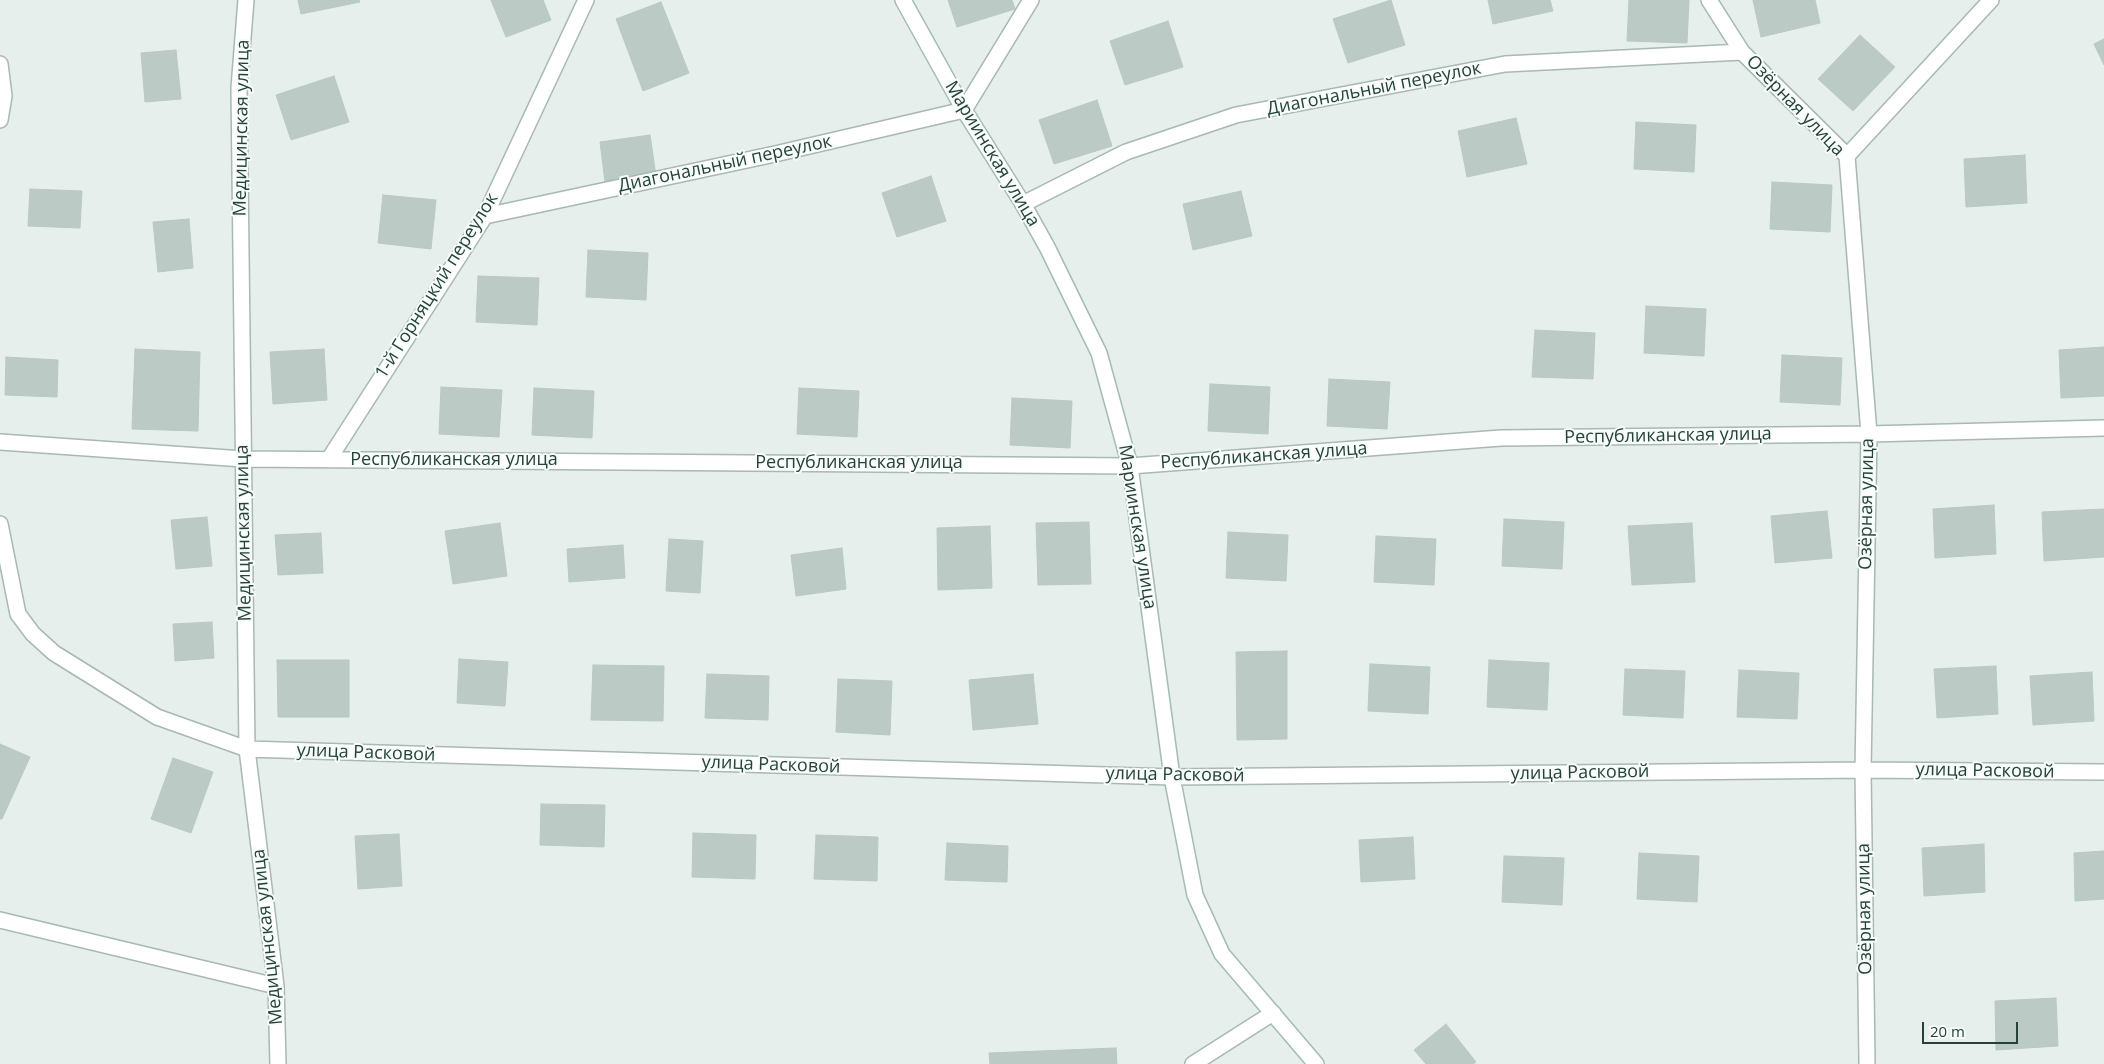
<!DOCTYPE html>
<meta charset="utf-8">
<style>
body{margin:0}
#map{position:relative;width:2104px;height:1064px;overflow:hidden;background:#e6efeb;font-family:"Open Sans",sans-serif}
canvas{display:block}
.scale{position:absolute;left:1922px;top:1022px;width:96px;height:22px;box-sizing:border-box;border:2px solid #24423a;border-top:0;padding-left:6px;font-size:15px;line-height:18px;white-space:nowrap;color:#24423a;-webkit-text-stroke:4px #f7fbf9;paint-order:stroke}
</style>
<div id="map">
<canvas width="2104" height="1064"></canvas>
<div class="scale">20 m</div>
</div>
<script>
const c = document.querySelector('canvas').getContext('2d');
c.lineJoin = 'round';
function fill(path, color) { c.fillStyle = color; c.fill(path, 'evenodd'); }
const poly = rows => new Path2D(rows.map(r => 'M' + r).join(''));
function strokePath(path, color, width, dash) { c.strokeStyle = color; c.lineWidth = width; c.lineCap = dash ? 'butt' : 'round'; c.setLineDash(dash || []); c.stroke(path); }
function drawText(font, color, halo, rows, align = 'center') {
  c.font = font + ' "Open Sans",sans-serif'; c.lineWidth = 4; c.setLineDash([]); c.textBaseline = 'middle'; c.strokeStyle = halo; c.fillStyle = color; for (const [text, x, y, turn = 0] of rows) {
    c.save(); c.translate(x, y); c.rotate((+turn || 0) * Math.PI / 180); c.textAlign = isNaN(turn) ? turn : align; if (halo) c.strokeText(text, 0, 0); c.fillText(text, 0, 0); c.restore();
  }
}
const building = poly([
 [298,0,359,0,360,2,301,14,298,0],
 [491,0,543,0,551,20,506,37,491,0],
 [948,0,1012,0,1015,9,957,27,948,0],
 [1391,0,1405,45,1348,63,1333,19,1391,0],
 [1488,0,1550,0,1553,11,1493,24,1488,0],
 [1629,0,1689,0,1687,43,1627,41,1629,0],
 [1753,0,1815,0,1820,23,1761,37,1753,0],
 [661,2,689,73,643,91,616,19,661,2],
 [1168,21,1183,67,1125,85,1110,41,1168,21],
 [1860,35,1895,67,1853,111,1818,79,1860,35],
 [2104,39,2104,65,2094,44,2104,39],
 [176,50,181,99,145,102,141,53,176,50],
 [334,76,349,122,291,140,276,95,334,76],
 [1097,100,1112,146,1054,164,1039,120,1097,100],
 [1516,118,1527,164,1467,177,1458,131,1516,118],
 [1636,122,1696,125,1694,172,1634,169,1636,122],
 [650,135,656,176,605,182,600,142,650,135],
 [2025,155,2027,203,1966,207,1964,159,2025,155],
 [931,176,946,221,897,237,882,193,931,176],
 [1772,182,1832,185,1830,232,1770,229,1772,182],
 [30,189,82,191,80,228,28,226,30,189],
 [1241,191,1252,236,1193,250,1183,204,1241,191],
 [383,195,436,200,431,249,378,243,383,195],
 [189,219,193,268,158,272,153,222,189,219],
 [588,250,648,253,646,300,586,297,588,250],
 [478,276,539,278,537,325,476,322,478,276],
 [1646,306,1706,309,1704,356,1644,353,1646,306],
 [1535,330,1595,333,1593,379,1532,377,1535,330],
 [2104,347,2104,396,2061,398,2059,350,2104,347],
 [135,349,200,352,198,431,132,429,135,349],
 [324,349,327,400,273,404,270,352,324,349],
 [1782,355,1842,358,1840,405,1780,402,1782,355],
 [6,357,58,360,57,397,5,395,6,357],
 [1329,379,1390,382,1387,429,1327,426,1329,379],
 [1210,384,1270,387,1268,434,1208,431,1210,384],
 [441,387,502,390,499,437,439,434,441,387],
 [534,388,594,391,592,438,532,435,534,388],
 [799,388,859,391,857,437,797,434,799,388],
 [1012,398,1072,401,1070,448,1010,445,1012,398],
 [1994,505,1996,554,1935,558,1933,509,1994,505],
 [2104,509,2104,557,2044,561,2042,512,2104,509],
 [1827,511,1832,558,1775,563,1771,516,1827,511],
 [207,517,212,566,176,569,171,520,207,517],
 [1504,519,1564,522,1562,569,1502,566,1504,519],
 [1089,522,1091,584,1038,585,1036,523,1089,522],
 [500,523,507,576,453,584,445,531,500,523],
 [1692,523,1695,582,1632,585,1628,526,1692,523],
 [990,526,992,588,938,590,937,528,990,526],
 [1228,532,1288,535,1286,581,1226,578,1228,532],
 [321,533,323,573,278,575,275,535,321,533],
 [1376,536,1436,539,1434,585,1374,582,1376,536],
 [669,539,703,541,700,593,666,591,669,539],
 [623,545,625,578,569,582,567,549,623,545],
 [842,548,846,589,796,596,791,555,842,548],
 [212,622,214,658,175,661,173,624,212,622],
 [1287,651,1287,739,1237,740,1236,652,1287,651],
 [459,659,508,662,505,706,457,703,459,659],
 [277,660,349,660,349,717,278,717,277,660],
 [1489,660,1549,663,1547,710,1487,707,1489,660],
 [1370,664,1430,667,1428,714,1368,711,1370,664],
 [593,665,664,666,663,721,591,720,593,665],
 [1996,666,1998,714,1937,718,1934,669,1996,666],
 [1625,669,1685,671,1683,718,1623,715,1625,669],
 [1739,670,1799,673,1797,719,1737,717,1739,670],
 [2092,672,2094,721,2033,725,2030,676,2092,672],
 [707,674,769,676,768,720,705,718,707,674],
 [1033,674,1038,724,973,730,969,680,1033,674],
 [838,679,892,681,890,735,836,732,838,679],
 [0,744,30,757,2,819,0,819,0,744],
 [173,758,213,772,191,833,151,819,173,758],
 [541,804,605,805,604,847,540,845,541,804],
 [693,833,756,835,755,879,692,877,693,833],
 [399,834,402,886,358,889,355,836,399,834],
 [816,835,878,837,877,881,814,879,816,835],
 [1413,837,1415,879,1361,882,1359,840,1413,837],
 [947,843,1008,846,1007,882,945,880,947,843],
 [1984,844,1985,892,1924,896,1922,848,1984,844],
 [2104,851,2104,899,2075,901,2074,853,2104,851],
 [1639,853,1699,856,1697,902,1637,899,1639,853],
 [1504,856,1564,858,1562,905,1502,902,1504,856],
 [2056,998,2058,1046,1996,1050,1995,1001,2056,998],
 [1446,1024,1476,1062,1473,1064,1426,1064,1414,1050,1446,1024],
 [1116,1048,1117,1064,990,1064,989,1053,1116,1048]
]);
fill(building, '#bbcac4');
strokePath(building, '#b8c9c2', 1);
const service = poly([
 [1193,1064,1273,1013]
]);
const minor = poly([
 [246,0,239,88,247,749,276,986,278,1064],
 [1709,0,1742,52,1847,156,1869,434,1863,770,1867,1062],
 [0,64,4,96,0,120],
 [1847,156,1991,0],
 [1023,204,1126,152,1236,115,1505,64,1742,52],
 [485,216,775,154,964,110,1031,0],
 [0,442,243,459,1130,466,1501,438,1869,434,2104,428],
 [329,459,485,216,586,0],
 [0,524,18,614,33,634,54,653,157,717,247,749,1172,777,1863,770,2104,772],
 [0,920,276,986]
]);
const secondary = poly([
 [903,0,964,110,1023,204,1047,247,1099,353,1130,466,1172,777,1195,895,1222,954,1316,1064]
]);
strokePath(service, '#a8b8b2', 18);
strokePath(minor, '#a8b8b2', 18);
strokePath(secondary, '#a4bbb3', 18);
strokePath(service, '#fff', 15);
strokePath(minor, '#fff', 15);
strokePath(secondary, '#fff', 15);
drawText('18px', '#24423a', '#f7fbf9', [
 ["Диагональный переулок",1374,89,-11],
 ["Озёрная улица",1795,106,46],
 ["Медицинская улица",242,128,-89],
 ["Мариинская улица",992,154,59],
 ["Диагональный переулок",725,164,-12],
 ["1-й Горняцкий переулок",437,286,-58],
 ["Республиканская улица",1668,436,-1],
 ["Республиканская улица",1264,456,-4],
 ["Республиканская улица",454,460],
 ["Республиканская улица",859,463],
 ["Озёрная улица",1867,504,-89],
 ["Мариинская улица",1137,527,81],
 ["Медицинская улица",244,533,-91],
 ["улица Расковой",366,753,2],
 ["улица Расковой",771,765,2],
 ["улица Расковой",1985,771,1],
 ["улица Расковой",1580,773,-1],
 ["улица Расковой",1175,775,1],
 ["Озёрная улица",1865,909,-91],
 ["Медицинская улица",268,937,-96]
]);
</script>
